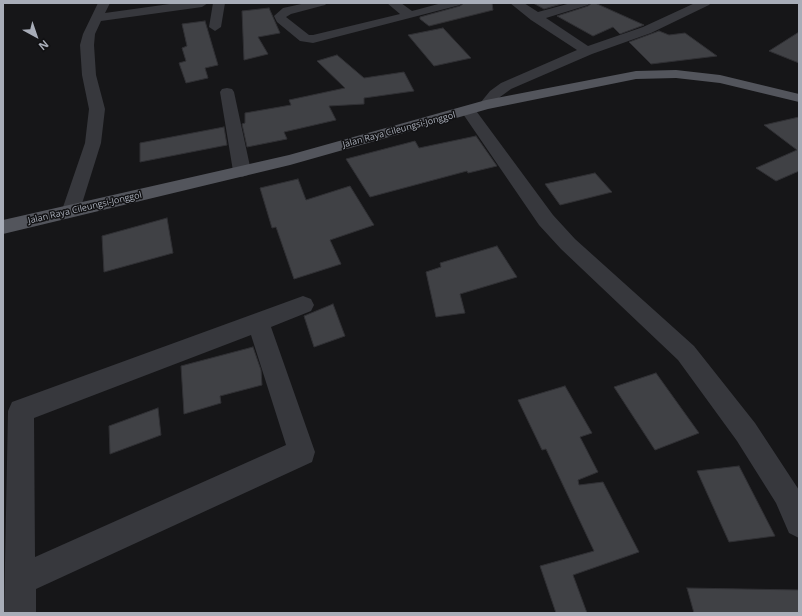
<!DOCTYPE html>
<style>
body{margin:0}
#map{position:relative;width:802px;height:616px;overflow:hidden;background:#161618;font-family:"Open Sans",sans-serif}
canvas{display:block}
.frame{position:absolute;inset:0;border:4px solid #a8adb8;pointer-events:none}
.north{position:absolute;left:16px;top:16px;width:40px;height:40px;-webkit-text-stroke:3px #111113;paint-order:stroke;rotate:140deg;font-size:11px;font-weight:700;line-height:16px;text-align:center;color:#a8adb8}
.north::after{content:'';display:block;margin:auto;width:14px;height:18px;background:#a8adb8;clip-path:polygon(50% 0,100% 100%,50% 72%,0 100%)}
</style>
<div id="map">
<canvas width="802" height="616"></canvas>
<div class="frame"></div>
<div class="north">N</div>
</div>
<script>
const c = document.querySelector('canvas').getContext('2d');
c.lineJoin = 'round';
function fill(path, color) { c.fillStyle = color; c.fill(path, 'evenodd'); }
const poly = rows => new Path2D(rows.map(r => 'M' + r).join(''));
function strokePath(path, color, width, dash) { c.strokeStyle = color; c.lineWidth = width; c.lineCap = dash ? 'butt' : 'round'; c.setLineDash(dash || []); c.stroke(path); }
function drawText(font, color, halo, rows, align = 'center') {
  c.font = font + ' "Open Sans",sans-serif'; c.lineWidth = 3; c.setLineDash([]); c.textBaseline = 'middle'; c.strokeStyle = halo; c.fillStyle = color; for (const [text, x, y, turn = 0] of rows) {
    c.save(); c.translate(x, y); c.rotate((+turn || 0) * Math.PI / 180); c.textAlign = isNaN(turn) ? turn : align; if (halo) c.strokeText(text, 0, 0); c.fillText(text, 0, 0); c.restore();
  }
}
const building = poly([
 [464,3,492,3,493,10,429,26,420,19,420,17,460,6,464,3],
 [533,3,565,3,544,9,533,3],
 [592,3,595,3,644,25,620,34,613,27,593,36,557,16,588,6,592,3],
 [269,8,280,33,258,37,268,54,244,60,242,11,269,8],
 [205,21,218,65,205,68,208,78,186,83,179,63,186,61,182,48,187,46,182,24,205,21],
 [443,28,471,58,434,66,408,35,443,28],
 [659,31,669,35,685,33,717,56,651,64,629,42,659,31],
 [799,32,799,63,769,51,799,32],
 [337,55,364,78,404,72,414,91,364,98,364,104,329,106,336,120,284,132,287,139,247,147,242,124,245,123,245,113,291,105,289,100,345,88,317,61,337,55],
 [799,117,799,171,776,181,756,168,797,150,764,125,799,117],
 [224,127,227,145,140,162,140,143,224,127],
 [476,136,497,166,468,173,467,171,370,197,346,159,415,141,419,148,476,136],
 [595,173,612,192,560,205,545,184,595,173],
 [298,179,306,200,350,186,374,225,330,240,341,264,294,279,276,227,272,228,260,188,298,179],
 [167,218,173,253,104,272,102,236,167,218],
 [497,246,517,277,460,294,465,313,436,317,426,272,441,267,440,263,497,246],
 [333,304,345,336,314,347,304,316,333,304],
 [253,347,261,370,262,385,220,396,221,403,184,414,181,366,253,347],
 [656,373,699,433,655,450,614,387,656,373],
 [565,386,592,433,580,437,598,472,578,480,579,485,603,482,639,552,573,575,587,613,556,613,540,566,594,551,546,449,542,450,518,400,565,386],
 [158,408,161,435,110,454,109,426,158,408],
 [739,466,775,536,729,542,697,471,739,466],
 [687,588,799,590,799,613,694,613,687,588]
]);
fill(building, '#404145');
strokePath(building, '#303034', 1);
fill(poly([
 [98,3,110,3,105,13,177,3,208,3,202,7,101,21,95,34,94,45,96,75,105,109,101,143,80,210,78,215,71,217,64,215,62,210,85,143,89,109,82,75,80,45,83,34,98,3],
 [213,3,225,3,221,27,215,31,209,27,213,3],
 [306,3,327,3,325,5,291,14,286,17,309,35,313,35,400,14,387,3,401,3,412,11,442,3,462,3,460,5,313,43,300,41,277,22,274,16,283,8,306,3],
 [510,3,524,3,538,12,571,3,590,3,588,5,546,18,588,46,643,27,695,3,711,3,709,5,651,33,592,54,511,89,500,97,491,108,481,108,478,105,481,102,490,91,501,83,577,50,531,20,510,3],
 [227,88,232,89,234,92,251,171,248,175,242,177,236,175,233,171,220,92,222,89,227,88],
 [469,106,474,108,553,215,575,239,694,346,755,423,799,490,799,538,789,533,776,503,737,441,678,360,561,249,539,225,461,111,464,108,469,106],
 [303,296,311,299,314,305,311,311,271,327,315,452,312,462,36,589,36,613,4,613,8,411,12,402,303,296],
 [251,335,286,445,35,557,34,418,251,335]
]), '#37383d');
fill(poly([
 [676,70,720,75,799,94,799,102,720,83,676,78,636,79,488,109,290,165,3,234,3,220,289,155,486,100,636,71,676,70]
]), '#53555c');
drawText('9px', '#a8adb8', '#111113', [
 ["Jalan Raya Cileungsi-Jonggol",399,130,-15],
 ["Jalan Raya Cileungsi-Jonggol",85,208,-13]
]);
</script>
